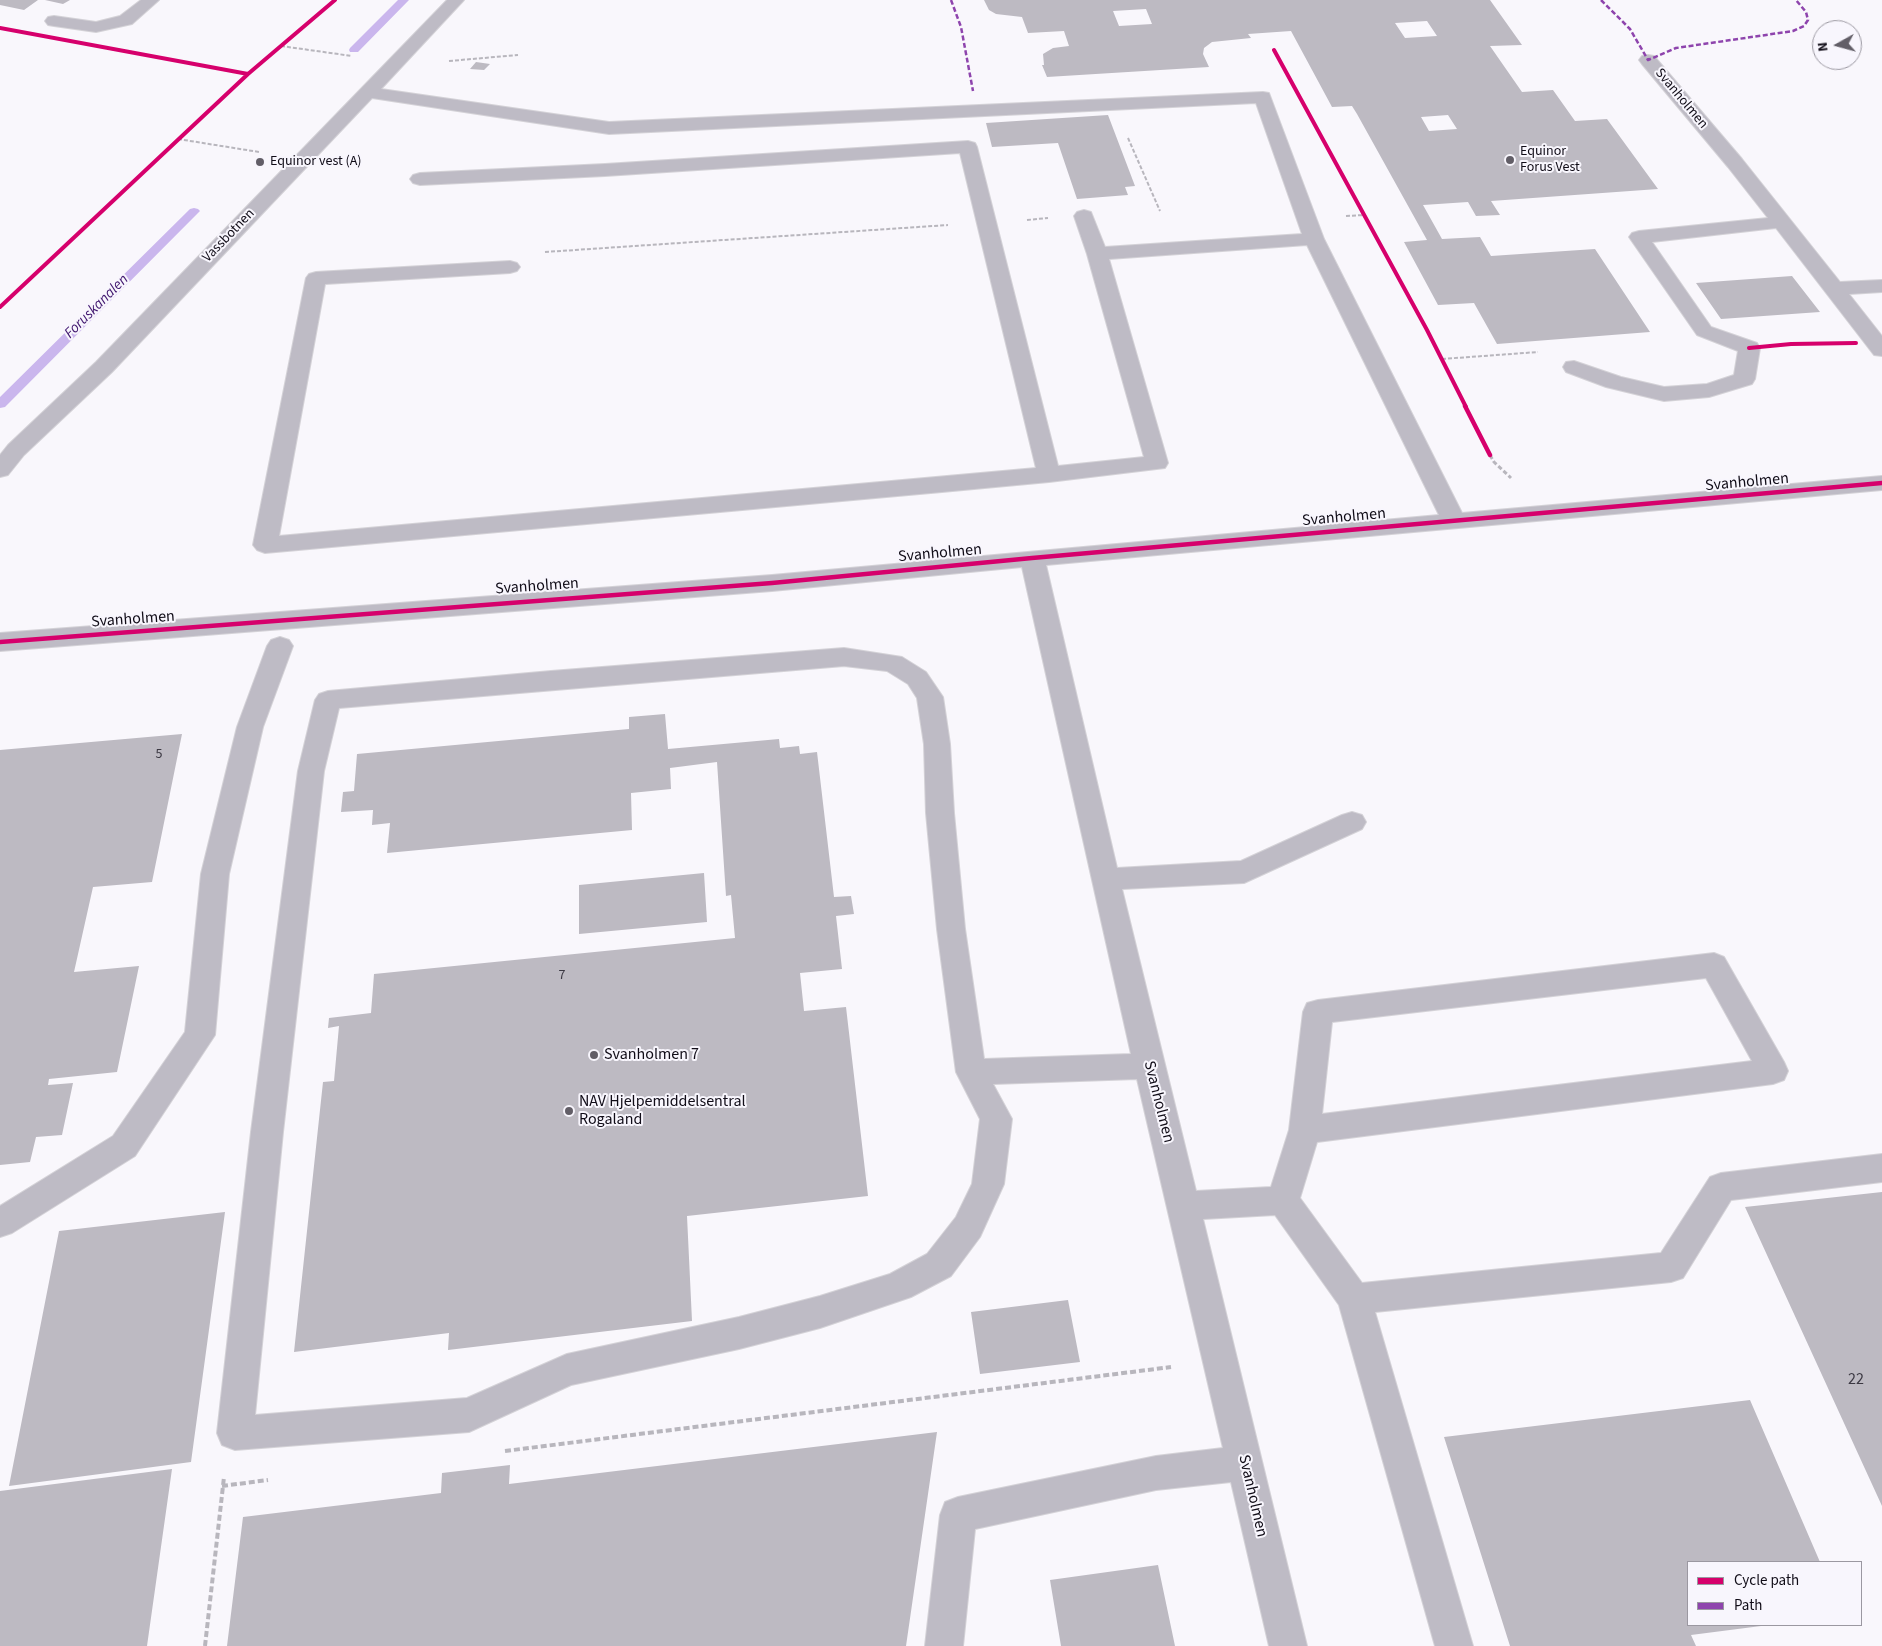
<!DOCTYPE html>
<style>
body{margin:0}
#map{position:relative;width:1882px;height:1646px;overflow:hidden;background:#f9f7fc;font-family:"Source Sans 3",sans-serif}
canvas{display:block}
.legend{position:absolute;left:1687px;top:1561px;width:175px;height:65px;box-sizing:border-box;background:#f8f6fd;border:1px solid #9b98a1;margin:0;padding:6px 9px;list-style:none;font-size:15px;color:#100c17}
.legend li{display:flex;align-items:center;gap:10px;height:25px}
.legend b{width:25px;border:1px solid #9b98a1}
.north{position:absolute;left:1812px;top:20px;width:50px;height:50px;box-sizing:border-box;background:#f8f6fd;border:1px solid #9b98a1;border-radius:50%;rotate:263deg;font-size:14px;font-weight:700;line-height:20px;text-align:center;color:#100c17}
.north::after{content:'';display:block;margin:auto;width:18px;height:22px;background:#625e67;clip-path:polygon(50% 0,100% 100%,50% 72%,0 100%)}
</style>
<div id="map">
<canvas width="1882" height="1646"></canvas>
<ul class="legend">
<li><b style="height:6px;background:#d6006c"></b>Cycle path</li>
<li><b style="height:6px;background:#8e44ad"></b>Path</li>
</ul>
<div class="north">N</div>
</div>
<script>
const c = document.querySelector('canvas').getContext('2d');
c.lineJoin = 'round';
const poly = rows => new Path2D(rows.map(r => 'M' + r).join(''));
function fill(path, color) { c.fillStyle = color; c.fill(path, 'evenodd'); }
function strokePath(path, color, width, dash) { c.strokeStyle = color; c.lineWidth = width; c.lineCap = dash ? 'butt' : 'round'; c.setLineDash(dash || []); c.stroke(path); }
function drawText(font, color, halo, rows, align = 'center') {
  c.font = font + ' "Source Sans 3",sans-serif'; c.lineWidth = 4; c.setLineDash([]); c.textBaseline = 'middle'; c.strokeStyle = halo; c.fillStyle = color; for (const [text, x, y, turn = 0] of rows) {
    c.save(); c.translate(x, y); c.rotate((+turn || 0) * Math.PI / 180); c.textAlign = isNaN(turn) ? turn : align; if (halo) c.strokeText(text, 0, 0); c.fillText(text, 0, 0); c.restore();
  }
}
fill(poly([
 [398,0,409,0,358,52,350,52,349,50,350,48,398,0],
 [194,208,198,209,200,211,198,213,5,407,0,408,0,397,190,209,194,208]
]), '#cab6ed');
fill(poly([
 [0,0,38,0,24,10,0,5],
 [45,0,70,0,63,4],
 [984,0,1490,0,1522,45,1490,46,1522,92,1553,90,1575,121,1607,119,1658,189,1491,201,1500,215,1476,216,1468,202,1423,205,1442,239,1480,237,1491,256,1595,249,1650,332,1497,344,1474,303,1438,305,1404,242,1427,240,1357,114,1352,106,1332,107,1291,31,1248,34,1251,38,1212,42,1204,48,1203,54,1209,67,1047,77,1042,65,1044,65,1043,54,1053,48,1069,46,1064,31,1028,33,1022,17,996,14,989,10],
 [1146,9,1152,24,1119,26,1113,11],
 [1427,21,1437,36,1405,38,1395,23],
 [1448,115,1457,129,1429,131,1421,117],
 [476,62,490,64,484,70,470,69],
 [1108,115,1135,186,1125,187,1128,195,1077,199,1058,143,992,147,986,123],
 [1792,276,1820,312,1721,319,1696,283],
 [665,714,668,749,779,739,780,748,799,746,800,754,817,752,834,897,851,896,854,914,836,916,842,969,800,973,804,1011,846,1007,868,1196,687,1216,692,1321,448,1350,449,1333,294,1352,323,1082,334,1081,339,1026,328,1028,329,1018,371,1013,374,974,735,938,731,895,726,896,717,762,670,768,671,789,631,793,632,830,387,853,390,823,372,825,373,810,341,812,343,792,354,791,357,754,629,729,629,717],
 [182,734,152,882,93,887,74,972,139,966,117,1072,49,1079,48,1085,73,1083,62,1135,36,1137,30,1162,0,1165,0,750],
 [704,873,707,922,579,934,579,885],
 [1882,1192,1882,1506,1745,1207],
 [225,1212,191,1462,9,1486,59,1231],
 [1068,1300,1080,1362,980,1374,971,1312],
 [1750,1400,1820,1562,1688,1562,1688,1625,1761,1626,1691,1635,1696,1646,1510,1646,1444,1437],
 [937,1432,906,1646,227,1646,243,1517,441,1493,442,1473,510,1465,509,1484],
 [172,1469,147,1646,0,1646,0,1491],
 [1158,1565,1175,1646,1061,1646,1050,1580]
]), '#bdbac2');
const minor = poly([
 [141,0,159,0,132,24,96,32,54,26,48,25,45,21,48,17,54,16,96,22,120,16,141,0],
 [447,0,464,0,381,89,609,122,1263,92,1269,93,1324,239,1462,513,1882,476,1882,490,1046,565,1117,868,1241,861,1342,815,1352,812,1362,815,1366,822,1362,829,1244,883,1122,889,1196,1191,1271,1187,1289,1130,1303,1012,1307,1003,1318,1000,1714,953,1724,957,1784,1062,1788,1071,1784,1080,1773,1084,1317,1142,1300,1198,1362,1283,1661,1253,1710,1177,1721,1173,1882,1154,1882,1182,1731,1200,1683,1278,1671,1282,1375,1312,1473,1646,1435,1646,1339,1305,1275,1215,1203,1219,1307,1646,1269,1646,1231,1482,1156,1490,975,1529,963,1646,925,1646,940,1515,945,1502,958,1497,1156,1456,1223,1448,1137,1079,993,1084,1012,1119,1004,1184,980,1237,951,1276,911,1297,820,1328,739,1349,571,1385,469,1432,235,1450,222,1445,217,1433,251,1132,298,771,315,700,319,694,328,691,551,671,844,648,902,657,926,672,943,697,950,744,954,813,965,929,984,1059,1131,1054,1022,567,772,591,0,651,0,633,772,575,1439,515,1307,245,1109,259,1168,463,1165,468,1049,482,942,492,265,553,257,550,253,545,306,278,309,274,316,272,510,261,517,263,520,267,517,271,510,273,325,284,279,536,1036,468,960,153,605,176,420,185,413,183,410,179,413,175,420,173,605,164,968,141,975,143,977,147,1058,466,1144,457,1087,254,1074,216,1077,212,1084,210,1091,212,1105,247,1302,234,1256,103,609,134,372,98,112,372,24,455,8,475,0,477,0,455,8,445,96,362,447,0],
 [844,666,887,671,908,684,917,698,924,744,926,813,937,929,956,1072,980,1119,972,1184,956,1217,927,1254,890,1274,820,1296,739,1317,567,1354,467,1398,255,1415,283,1132,324,771,339,708,844,666],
 [1706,978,1752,1061,1322,1114,1332,1022,1706,978],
 [1648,55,1654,56,1742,159,1840,282,1882,280,1882,292,1849,294,1882,336,1882,356,1874,355,1776,228,1652,242,1711,327,1757,343,1760,348,1755,379,1752,384,1709,397,1664,401,1606,387,1566,372,1563,367,1566,362,1574,361,1621,377,1664,387,1707,384,1734,375,1738,351,1697,335,1629,237,1632,233,1639,231,1768,218,1728,167,1642,64,1639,60,1642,56,1648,55],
 [280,637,289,640,293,646,263,727,229,874,215,1035,135,1156,12,1233,0,1237,0,1206,113,1136,185,1032,201,874,237,727,267,646,271,640,280,637]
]);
strokePath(minor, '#d4d2d7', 2);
strokePath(poly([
 [281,46,352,56],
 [449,61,518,55],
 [1128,138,1160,211],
 [178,139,259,152],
 [1346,216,1365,215],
 [1027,220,1048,218],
 [545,252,948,225],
 [1786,344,1827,343],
 [1442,359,1538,352]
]), '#b8b6bd', 2, [4, 2]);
strokePath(poly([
 [1490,455,1494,462,1511,478]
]), '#b8b6bd', 3, [4.5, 2.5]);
strokePath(poly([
 [505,1451,1171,1367],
 [222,1486,268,1480],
 [205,1646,224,1477]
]), '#b8b6bd', 4, [6, 3]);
fill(minor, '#bebbc5');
strokePath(poly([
 [951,0,961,27,973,91],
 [1601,0,1630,29,1648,60,1676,48,1793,31,1804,26,1808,20,1806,12,1796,0]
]), '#8e44ad', 2.5, [5, 2.5]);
strokePath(poly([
 [0,28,248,74],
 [1274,50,1427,330,1466,407],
 [0,307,248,74,335,0],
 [1749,348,1791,344,1856,343]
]), '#d6006c', 4);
strokePath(poly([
 [1465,406,1490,455],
 [0,642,772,583,1032,558,1882,483]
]), '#d6006c', 4.5);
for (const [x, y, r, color] of [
 [1510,160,5,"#625e67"],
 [260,162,5,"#625e67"],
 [594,1055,5,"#625e67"],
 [569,1111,5,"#625e67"]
]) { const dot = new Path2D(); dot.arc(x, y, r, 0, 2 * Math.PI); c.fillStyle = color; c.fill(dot); strokePath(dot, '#f8f6fd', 2); }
drawText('14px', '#100c17', '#f8f6fd', [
 ["Svanholmen",1681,99,50],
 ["Vassbotnen",229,236,-46]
]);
drawText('14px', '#100c17', '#f8f6fd', [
 ["Equinor",1520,152],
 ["Forus Vest",1520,168],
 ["Equinor vest (A)",270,162]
], 'left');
drawText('14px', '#3b3842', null, [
 ["5",159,755],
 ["7",562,976]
]);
drawText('italic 15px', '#41176f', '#f8f6fd', [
 ["Foruskanalen",97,307,-45]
]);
drawText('16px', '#100c17', '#f8f6fd', [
 ["Svanholmen",1747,483,-5],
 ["Svanholmen",1344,518,-5],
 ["Svanholmen",940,554,-5],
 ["Svanholmen",537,587,-4],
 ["Svanholmen",133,620,-4],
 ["Svanholmen",1158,1102,76],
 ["Svanholmen",1252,1496,77]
]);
drawText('16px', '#100c17', '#f8f6fd', [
 ["Svanholmen 7",604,1055],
 ["NAV Hjelpemiddelsentral",579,1102],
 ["Rogaland",579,1120]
], 'left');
drawText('16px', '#3b3842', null, [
 ["22",1856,1380]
]);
</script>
